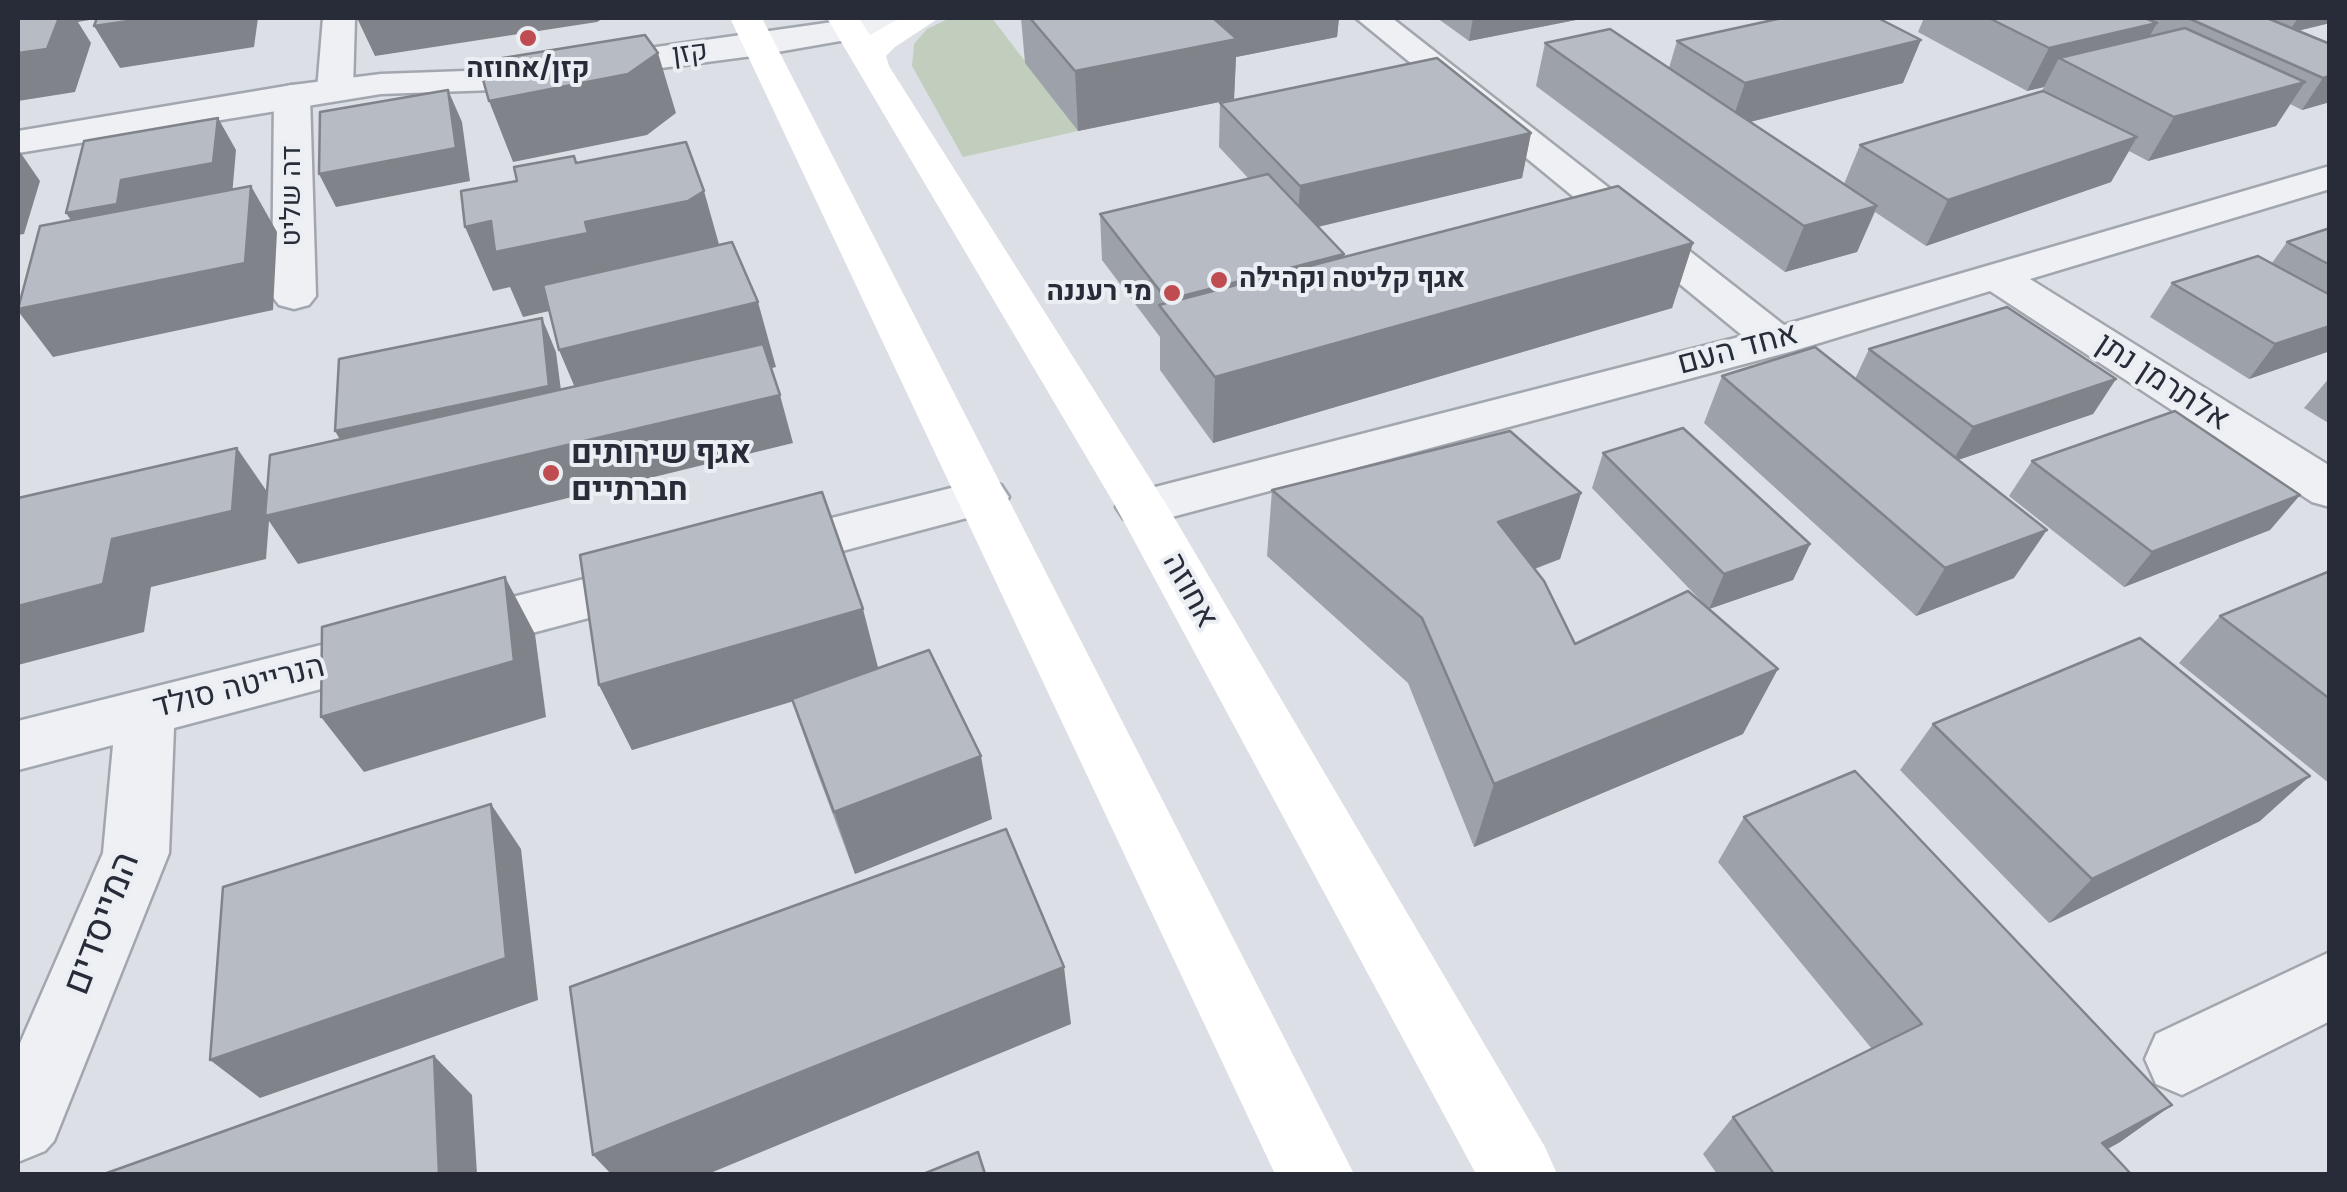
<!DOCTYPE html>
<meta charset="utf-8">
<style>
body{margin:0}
#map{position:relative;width:2347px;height:1192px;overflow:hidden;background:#dcdfe5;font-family:"DM Sans",sans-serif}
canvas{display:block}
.frame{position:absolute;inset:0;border:20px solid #282c39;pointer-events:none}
</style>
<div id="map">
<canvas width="2347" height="1192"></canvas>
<div class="frame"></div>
</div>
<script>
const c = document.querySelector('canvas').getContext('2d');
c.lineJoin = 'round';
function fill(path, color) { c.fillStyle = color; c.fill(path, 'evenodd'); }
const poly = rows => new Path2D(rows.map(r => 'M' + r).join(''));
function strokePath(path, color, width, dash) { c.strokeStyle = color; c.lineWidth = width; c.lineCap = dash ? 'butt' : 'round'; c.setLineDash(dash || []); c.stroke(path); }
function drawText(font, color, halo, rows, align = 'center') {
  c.font = font + ' "DM Sans",Heebo,sans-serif'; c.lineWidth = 8; c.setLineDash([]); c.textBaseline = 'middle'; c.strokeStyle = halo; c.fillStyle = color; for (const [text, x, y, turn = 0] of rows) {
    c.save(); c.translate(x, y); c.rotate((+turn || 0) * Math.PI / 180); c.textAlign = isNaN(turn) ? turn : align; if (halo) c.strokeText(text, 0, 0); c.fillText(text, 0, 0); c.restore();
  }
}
fill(poly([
 [950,18,992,18,1078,131,963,157,912,66,914,44,927,29]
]), '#c1cebe');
const minor = poly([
 [323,18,355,18,353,90,347,97,335,101,323,97,317,90,323,18],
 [1356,18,1392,18,1784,325,2330,166,2330,189,2030,279,2330,466,2330,507,2312,502,1990,291,1793,351,1142,525,1124,519,1116,507,1124,495,1743,336,1356,18],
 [292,85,305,88,310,96,316,296,309,305,294,309,279,305,272,296,274,96,279,88,292,85],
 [983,480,1001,485,1009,497,1001,509,763,572,744,566,736,553,744,540,983,480],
 [660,560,679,566,687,580,679,594,174,728,169,853,54,1141,45,1151,18,1162,18,1048,103,853,113,745,18,770,18,721,660,560],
 [2330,952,2330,1021,2182,1095,2156,1084,2145,1059,2156,1034,2330,952]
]);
const tertiary = poly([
 [861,18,931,18,915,28,760,55,494,90,381,94,18,153,18,131,292,85,381,74,494,70,861,18]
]);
strokePath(minor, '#a2a6ae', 5);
strokePath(tertiary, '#a2a6ae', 5);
fill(minor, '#eef0f4');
fill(tertiary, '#eef0f4');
fill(poly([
 [730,18,762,18,1354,1174,1275,1174,730,18],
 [827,18,859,18,870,35,900,18,939,18,895,47,886,56,889,66,1168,507,1545,1147,1557,1174,1476,1174,1116,507,827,18]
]), '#fff');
fill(poly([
 [1021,18,1339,18,1337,37,1236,57,1234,99,1078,131,1025,63],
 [1437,18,1586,18,1469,41],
 [1924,18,2330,18,2330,23,2298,31,2330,44,2330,102,2302,110,2290,104,2276,126,2148,161,2129,151,2111,182,1926,246,1875,212,1857,252,1785,272,1536,86,1545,43,1669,68,1677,41,1903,83,1750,122,1844,184,1860,145,2042,91,2044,87,2027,91,1918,32],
 [1220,103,1531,133,1522,178,1318,226,1344,254,1344,257,1693,243,1672,308,1213,443,1160,370,1160,337,1102,260,1100,214,1249,179,1219,147],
 [2330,228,2330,351,2249,379,2150,317,2172,283,2272,263,2287,242],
 [1869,349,2116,379,2093,414,1958,460,2014,578,1916,616,1704,423,1722,376,1855,379],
 [2330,377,2330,424,2304,408],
 [1603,453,1810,544,1793,580,1709,609,1743,734,1474,847,1408,683,1267,556,1272,490,1581,493,1560,559,1535,569,1575,644,1708,608,1592,488],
 [2032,461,2300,495,2270,530,2124,587,2009,496],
 [2330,571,2330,784,2179,663,2220,616],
 [878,669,992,819,855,874,814,764,792,701,632,750,599,685],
 [1933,724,2260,821,2049,923,1900,770],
 [1744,817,2172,1105,2120,1142,2108,1149,2131,1174,1717,1174,1703,1154,1733,1117,1872,1049,1718,862]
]), '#9da1a9');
fill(poly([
 [18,18,96,18,95,19,78,22,91,43,75,92,18,101],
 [149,18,258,18,254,47,120,68,94,26],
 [357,18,604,18,597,22,375,56],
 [1201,18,1339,18,1337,37,1236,57,1234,99,1078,131,1075,71],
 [1473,18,1586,18,1469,41],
 [2298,18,2330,18,2330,23,2288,33],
 [2157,23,2134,65,2059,58,2044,87,2027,91,2049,48],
 [1921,40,1903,83,1730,127,1745,83],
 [658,53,676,113,647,135,513,162,489,101],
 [2330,76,2330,102,2302,110,2323,78],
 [2305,82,2276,126,2148,161,2174,117],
 [448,90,462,122,470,181,336,207,319,174],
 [218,118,236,150,232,196,89,247,66,213,121,180],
 [1531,133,1522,178,1297,232,1300,186],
 [2137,137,2111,182,1926,246,1948,200],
 [18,149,40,181,24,234,18,235],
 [574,156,597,219,704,191,722,255,611,297,523,317,510,287,493,291,465,227,491,221,576,163],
 [251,186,277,232,273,310,53,357,18,311],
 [1877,206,1857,252,1785,272,1804,226],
 [1693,243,1672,308,1213,443,1215,377],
 [1344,254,1339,301,1167,315,1167,300],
 [758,302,776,367,587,416,559,350],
 [542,318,556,352,565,421,356,467,335,431],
 [2330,326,2330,351,2249,379,2275,344],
 [2116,379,2093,414,1952,462,1973,427],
 [780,395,793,443,298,564,269,521,266,559,151,587,144,632,18,665,18,606,237,448,270,496],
 [1581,493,1560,559,1482,588,1498,522],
 [2300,495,2270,530,2124,587,2152,552],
 [2047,530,2014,578,1916,616,1945,568],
 [1810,544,1793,580,1709,609,1724,574],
 [505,577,535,634,546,717,364,772,321,717],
 [863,609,880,675,632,750,599,685],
 [1778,669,1743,734,1474,847,1494,784],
 [981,756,992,819,855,874,834,812],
 [2310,776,2260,821,2049,923,2092,879],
 [491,804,521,849,538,1000,260,1098,210,1060],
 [1064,967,1071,1024,708,1174,611,1174,593,1155],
 [434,1056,472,1095,477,1174,439,1174],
 [2172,1105,2120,1142,2061,1174,2102,1143]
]), '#808389');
const building = poly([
 [18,18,59,18,47,49,18,53,18,18],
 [97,18,149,18,94,26,97,18],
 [1030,18,1213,18,1237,39,1075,71,1030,18],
 [1782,18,1878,18,1921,40,1745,83,1677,41,1782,18],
 [1989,18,2145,18,2157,23,2049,48,1989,18],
 [2188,18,2267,18,2330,44,2330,76,2323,78,2188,18],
 [2185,28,2305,82,2174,117,2059,58,2185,28],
 [1610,29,1877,206,1804,226,1545,43,1610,29],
 [645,35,658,53,628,74,489,101,478,62,645,35],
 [1437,58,1531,133,1300,186,1220,103,1437,58],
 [448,90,456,148,319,174,320,112,448,90],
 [2043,91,2137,137,1948,200,1860,145,2043,91],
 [218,118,213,163,121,180,117,204,66,213,84,141,218,118],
 [686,142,704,191,688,201,585,222,588,233,495,252,491,221,465,227,461,191,517,181,514,167,574,156,576,163,686,142],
 [1268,174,1344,254,1167,300,1100,214,1268,174],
 [251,186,245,263,18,309,40,226,251,186],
 [1618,186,1693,243,1215,377,1159,305,1618,186],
 [2330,228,2330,265,2287,242,2330,228],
 [732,242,758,302,559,350,543,285,732,242],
 [2258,256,2330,295,2330,326,2275,344,2172,283,2258,256],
 [2007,307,2116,379,1973,427,1869,349,2007,307],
 [542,318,549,386,335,431,339,359,542,318],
 [763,344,780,395,265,516,270,455,763,344],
 [1815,347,2047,530,1945,568,1722,376,1815,347],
 [2175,411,2300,495,2152,552,2032,461,2175,411],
 [1683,428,1810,544,1724,574,1603,453,1683,428],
 [1510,431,1581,493,1498,522,1544,581,1575,644,1688,591,1778,669,1494,784,1422,618,1272,490,1510,431],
 [237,448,232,511,112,539,103,584,18,606,18,498,237,448],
 [822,492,863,609,599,685,580,555,822,492],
 [2330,571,2330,699,2220,616,2330,571],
 [505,577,514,661,321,717,322,627,505,577],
 [2140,638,2310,776,2092,879,1933,724,2140,638],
 [929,650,981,756,834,812,792,699,929,650],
 [1855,771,2172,1105,2102,1143,2131,1174,1774,1174,1733,1117,1922,1024,1744,817,1855,771],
 [491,804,506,958,210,1060,223,887,491,804],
 [1006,829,1064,967,593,1155,570,987,1006,829],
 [434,1056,439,1174,104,1174,434,1056],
 [978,1152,985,1174,923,1174,978,1152]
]);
fill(building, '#b7bbc4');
strokePath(building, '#808389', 2.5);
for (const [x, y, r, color] of [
 [528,38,10,"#bf4c51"],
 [1219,280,10,"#bf4c51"],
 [1172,293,10,"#bf4c51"],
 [551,473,10,"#bf4c51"]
]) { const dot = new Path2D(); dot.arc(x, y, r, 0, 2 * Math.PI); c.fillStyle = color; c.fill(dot); strokePath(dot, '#ebeef3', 4); }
drawText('28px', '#282c39', '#ebeef3', [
 ["קזן",690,54,-7],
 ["דה שליט",293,196,-90]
]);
drawText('bold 28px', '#282c39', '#ebeef3', [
 ["קזן/אחוזה",528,70],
 ["אגף קליטה וקהילה",1239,280,"left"],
 ["מי רעננה",1152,293,"right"]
]);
drawText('32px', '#282c39', '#ebeef3', [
 ["אחד העם",1738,350,-15],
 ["אלתרמן נתן",2162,383,33],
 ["אחוזה",1189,591,61],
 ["הנרייטה סולד",239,688,-14]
]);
drawText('bold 32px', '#282c39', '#ebeef3', [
 ["אגף שירותים",571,455],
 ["חברתיים",571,492]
], 'left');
drawText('38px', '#282c39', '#ebeef3', [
 ["המייסדים",103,924,-69]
]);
</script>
